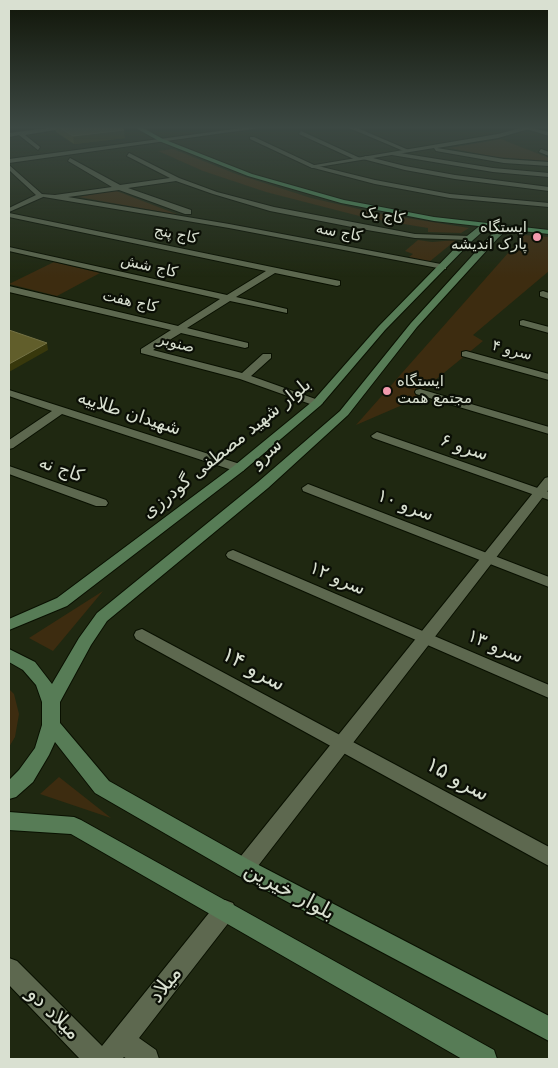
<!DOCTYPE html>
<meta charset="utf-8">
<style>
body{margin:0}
#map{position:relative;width:558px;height:1068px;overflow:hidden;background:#1f2811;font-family:"DejaVu Sans",sans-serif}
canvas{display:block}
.frame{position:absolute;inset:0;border:10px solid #d9e0d1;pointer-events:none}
</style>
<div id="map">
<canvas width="558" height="1068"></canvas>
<div class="frame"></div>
</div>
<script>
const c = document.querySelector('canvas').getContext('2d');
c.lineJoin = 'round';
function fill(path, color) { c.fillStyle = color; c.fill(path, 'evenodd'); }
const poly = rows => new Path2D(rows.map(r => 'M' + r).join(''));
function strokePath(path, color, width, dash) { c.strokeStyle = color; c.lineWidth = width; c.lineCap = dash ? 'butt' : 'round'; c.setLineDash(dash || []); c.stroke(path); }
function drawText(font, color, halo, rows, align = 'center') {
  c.font = font + ' "DejaVu Sans","Noto Naskh Arabic",sans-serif'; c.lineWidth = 4.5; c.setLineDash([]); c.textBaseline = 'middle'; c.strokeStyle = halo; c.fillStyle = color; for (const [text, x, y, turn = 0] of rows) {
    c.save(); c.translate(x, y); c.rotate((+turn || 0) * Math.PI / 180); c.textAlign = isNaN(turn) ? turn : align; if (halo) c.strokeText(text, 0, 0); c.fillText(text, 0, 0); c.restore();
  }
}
fill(poly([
 [501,139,549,158,549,161,496,157,449,148],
 [173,149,236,174,311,198,376,213,469,228,461,233,428,232,428,228,367,218,266,192,203,171,158,151],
 [114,190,179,215,79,197],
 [524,235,549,237,549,271,473,335,483,341,407,403,356,425],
 [418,240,432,242,456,240,429,262,409,257,413,254,405,251],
 [54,262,100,273,57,296,9,284],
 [103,591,53,651,29,638],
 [9,689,14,694,19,714,15,737,9,747],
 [59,777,111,818,40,794]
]), '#3d2c10');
const minor = poly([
 [56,127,72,127,25,135,40,147,38,150,19,135,9,137,9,133,56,127],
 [347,127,355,127,411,151,406,152,347,127],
 [527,127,549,132,549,136,527,129,527,127],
 [301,131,360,158,361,159,356,160,299,134,301,131],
 [250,137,254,137,314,165,375,180,450,194,549,203,549,207,450,198,375,184,310,167,250,139,250,137],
 [541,149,549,152,549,156,539,152,541,149],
 [394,152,493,168,549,173,549,177,493,172,392,155,394,152],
 [129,153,179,178,217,192,274,207,415,234,470,236,474,238,470,240,415,238,367,230,270,211,213,194,176,181,128,188,191,210,191,214,185,214,119,190,68,197,229,224,446,265,446,269,443,269,229,228,38,196,41,194,55,195,112,187,68,161,70,158,120,185,170,178,127,156,129,153],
 [365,156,405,166,455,175,549,187,549,191,455,179,405,170,363,159,365,156],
 [9,213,340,281,340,285,337,286,275,273,236,297,287,309,287,313,230,301,187,328,248,343,248,347,245,348,181,333,153,350,242,373,263,354,271,354,271,358,251,376,321,401,323,403,317,406,313,405,240,379,141,353,141,349,171,330,9,292,9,286,178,326,220,299,9,251,9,247,227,295,266,271,9,217,9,213],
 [543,291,549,293,549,299,540,296,540,292,543,291],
 [523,320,549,327,549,333,520,325,520,321,523,320],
 [466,351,549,374,549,380,462,356,462,352,466,351],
 [420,389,549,427,549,434,416,394,415,392,416,390,420,389],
 [9,390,243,465,245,468,243,471,235,471,62,414,13,448,9,449,9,440,52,411,9,396,9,390],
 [377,432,549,492,549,500,373,438,371,436,377,432],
 [9,466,106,500,108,503,106,506,96,506,9,474,9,466],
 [308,484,549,577,549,587,303,491,302,488,308,484],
 [233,550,549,685,549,698,228,558,226,555,228,552,233,550],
 [142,629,549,847,549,866,136,639,134,635,136,631,142,629],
 [225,900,233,903,236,910,233,917,139,1038,156,1050,159,1059,127,1059,124,1057,122,1059,80,1059,9,985,9,958,17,961,102,1046,217,903,225,900]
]);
const tertiary = poly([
 [250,127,266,127,9,163,9,159,250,127],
 [525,127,535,127,498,138,437,148,504,159,549,162,549,166,504,163,436,151,434,148,312,168,309,166,498,134,525,127],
 [9,165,43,195,43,197,9,212,9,208,36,195,9,170,9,165],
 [549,477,549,489,251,875,244,877,237,875,234,868,237,861,545,478,549,477]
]);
const secondary = poly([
 [482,224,489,226,473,240,385,330,321,405,243,471,67,606,9,630,9,619,57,598,235,465,313,401,379,326,467,236,482,224],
 [502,226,509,228,498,238,417,327,348,415,268,488,107,621,91,645,60,702,60,723,109,781,251,861,549,1016,549,1041,237,875,95,793,55,742,49,755,33,782,16,797,9,799,9,780,19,770,35,748,42,725,42,702,36,685,23,670,9,662,9,649,35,662,52,684,79,638,97,613,258,482,340,411,411,323,492,234,502,226],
 [9,812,74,817,81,820,494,1050,497,1059,462,1059,71,834,9,830,9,812]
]);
const primary = poly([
 [134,127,141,127,163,139,252,174,344,200,434,217,549,230,549,234,434,221,341,203,248,176,159,141,134,127]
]);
strokePath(minor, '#091000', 2);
strokePath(tertiary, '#091000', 2);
strokePath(secondary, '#091000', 2);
strokePath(primary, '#091000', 2);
fill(minor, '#5d684f');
fill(tertiary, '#5d684f');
fill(secondary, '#577c56');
fill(primary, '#50905d');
fill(poly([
 [55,127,119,127,125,138,74,144,56,132]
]), '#534e17');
fill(poly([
 [124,130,125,138,74,144,73,136],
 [47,343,48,350,9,372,9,364]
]), '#38380c');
const building = poly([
 [59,127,119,127,124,130,73,136,59,127],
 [9,330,47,343,9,364,9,330]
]);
fill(building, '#615e2b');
strokePath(building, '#747245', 1);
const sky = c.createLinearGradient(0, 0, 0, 277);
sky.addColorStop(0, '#111609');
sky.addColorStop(0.46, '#3c4843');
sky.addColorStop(1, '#3c484300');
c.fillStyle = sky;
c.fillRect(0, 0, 558, 277);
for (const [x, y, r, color] of [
 [537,237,5,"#f29aad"],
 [387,391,5,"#f29aad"]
]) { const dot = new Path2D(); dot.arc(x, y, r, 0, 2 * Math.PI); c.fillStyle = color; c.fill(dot); strokePath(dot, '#0b0f06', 2); }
drawText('15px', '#d9e0d1', '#0b0f06', [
 ["کاج یک",383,216,10],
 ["کاج سه",339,233,11],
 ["کاج پنج",176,235,12],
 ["کاج شش",149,267,13],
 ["کاج هفت",130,302,13],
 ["صنوبر",176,344,15],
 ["سرو ۴",512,351,15]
]);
drawText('15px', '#d9e0d1', '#0b0f06', [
 ["ایستگاه",527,228],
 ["پارک اندیشه",527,245],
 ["ایستگاه",397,382,"left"],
 ["مجتمع همت",397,399,"left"]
], 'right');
drawText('18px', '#d9e0d1', '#0b0f06', [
 ["شهیدان طلاییه",129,414,18],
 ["سرو ۶",464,448,19],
 ["بلوار شهید مصطفی گودرزی",227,449,-39],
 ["سرو",267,454,-41],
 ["کاج نه",61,470,20],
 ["سرو ۱۰",405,506,21],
 ["سرو ۱۲",337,579,23],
 ["سرو ۱۳",495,647,23]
]);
drawText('21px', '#d9e0d1', '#0b0f06', [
 ["سرو ۱۴",253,670,29],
 ["سرو ۱۵",457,780,29],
 ["بلوار خیرین",289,892,28],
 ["میلاد",166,985,-52],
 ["میلاد دو",53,1014,45]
]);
</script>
